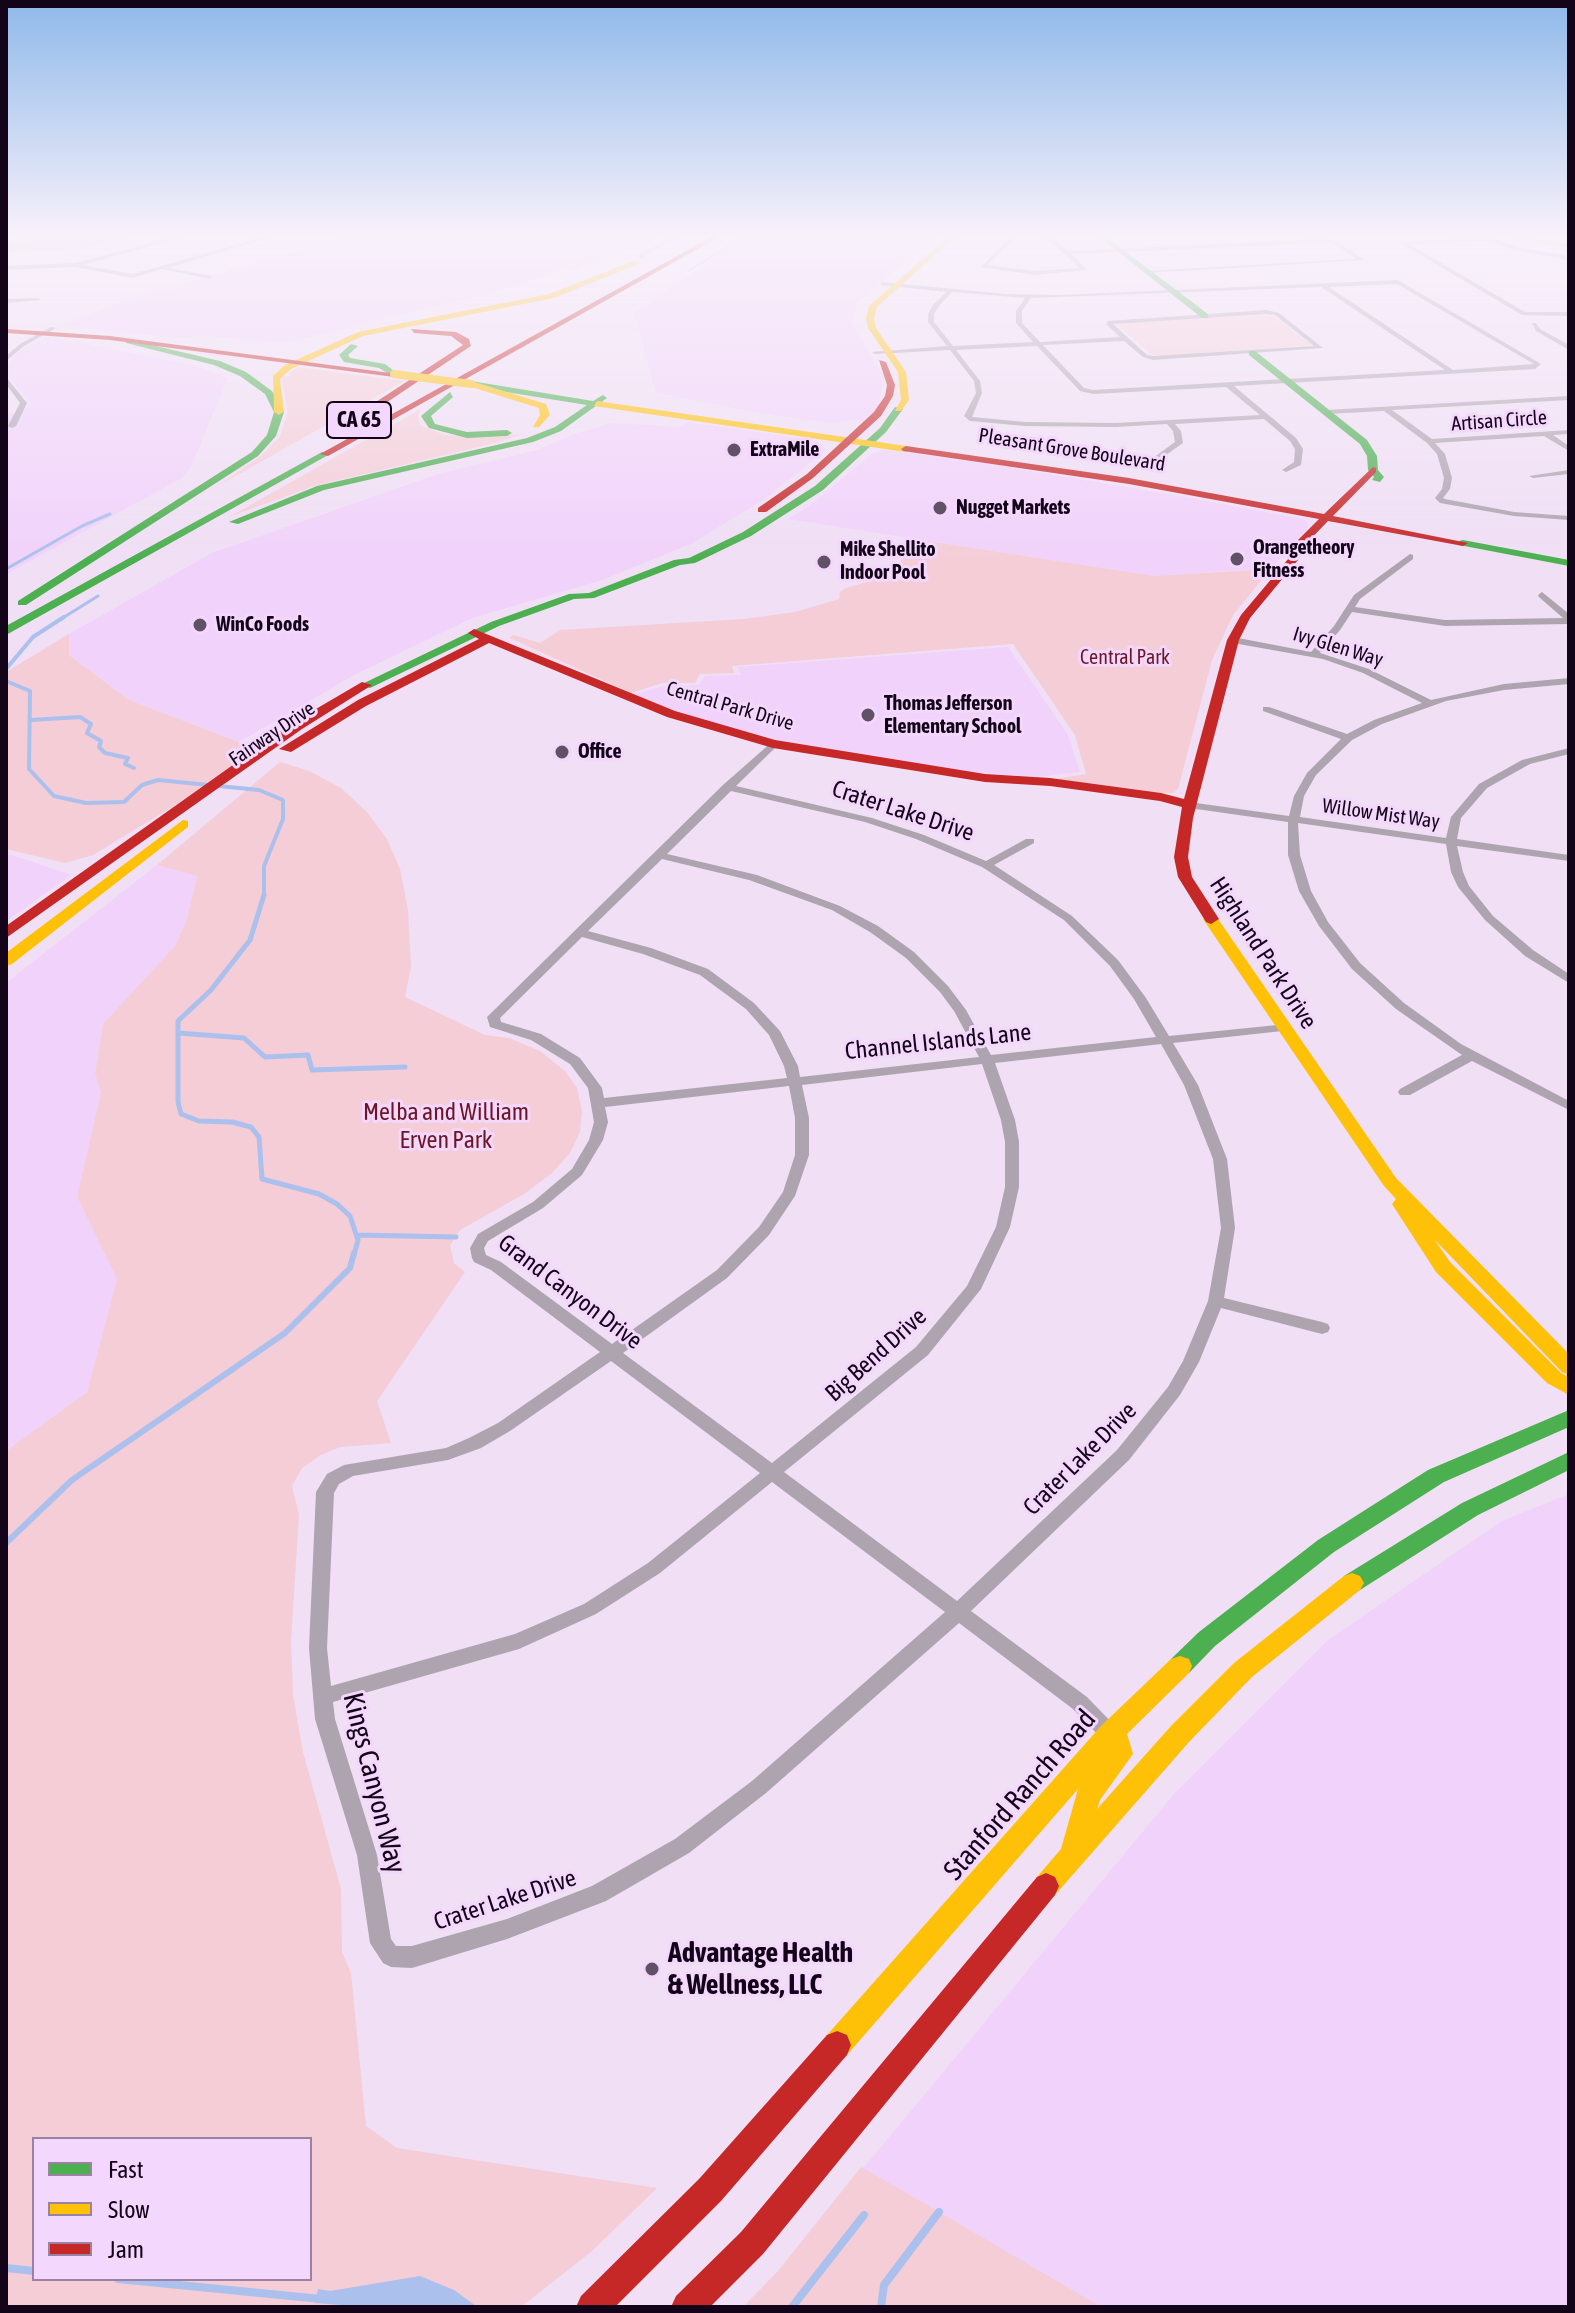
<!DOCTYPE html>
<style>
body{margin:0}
#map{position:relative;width:1575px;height:2313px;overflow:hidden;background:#f0dff5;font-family:"Asap Condensed",sans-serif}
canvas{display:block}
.frame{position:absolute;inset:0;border:8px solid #140419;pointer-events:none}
.legend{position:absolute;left:32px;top:2137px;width:280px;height:144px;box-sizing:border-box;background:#f4d7fd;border:2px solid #9a83a2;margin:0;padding:10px 14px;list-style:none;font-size:24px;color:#140419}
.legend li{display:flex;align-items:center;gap:16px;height:40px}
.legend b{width:40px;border:2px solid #9a83a2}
</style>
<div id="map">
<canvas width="1575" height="2313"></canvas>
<div class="frame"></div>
<ul class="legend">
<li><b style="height:10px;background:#4caf50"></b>Fast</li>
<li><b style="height:10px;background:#ffc107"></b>Slow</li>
<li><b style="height:10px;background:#c62828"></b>Jam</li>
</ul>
</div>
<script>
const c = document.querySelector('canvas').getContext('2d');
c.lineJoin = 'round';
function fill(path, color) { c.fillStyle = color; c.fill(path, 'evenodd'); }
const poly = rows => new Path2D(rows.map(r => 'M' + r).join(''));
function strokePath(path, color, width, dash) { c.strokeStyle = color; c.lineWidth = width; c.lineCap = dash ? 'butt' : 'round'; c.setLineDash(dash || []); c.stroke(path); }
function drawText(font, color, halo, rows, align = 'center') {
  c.font = font + ' "Asap Condensed",sans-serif'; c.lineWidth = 6; c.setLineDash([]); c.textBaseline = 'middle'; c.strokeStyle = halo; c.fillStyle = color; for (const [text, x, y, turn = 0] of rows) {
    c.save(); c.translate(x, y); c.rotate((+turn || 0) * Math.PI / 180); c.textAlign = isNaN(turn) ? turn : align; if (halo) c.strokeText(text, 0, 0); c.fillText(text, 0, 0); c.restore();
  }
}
fill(poly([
 [348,236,654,236,576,270,567,269,483,295,284,343,206,336,178,338,61,326,115,304],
 [749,236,936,236,857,303,852,325,884,376,879,406,866,422,855,420,830,423,771,415,656,393,634,313],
 [45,336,193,365,228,378,191,467,182,478,6,574,6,414,23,412,31,404,9,377,8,367,17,352],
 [687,422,817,440,826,450,763,500,691,544,602,580,472,618,354,675,239,742,129,700,69,655,69,634,212,553,438,474,537,450,574,434,612,423,681,427],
 [887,450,977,462,1197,499,1298,518,1307,521,1308,528,1271,568,1154,576,787,519,808,507,873,453],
 [1008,647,1068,735,1080,772,1037,777,967,772,814,751,691,718,634,695,660,687,699,685,705,676,741,675,738,667],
 [6,853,71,875,6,921],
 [157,865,197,876,187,919,175,946,103,1024,95,1074,101,1092,77,1197,117,1279,87,1392,6,1451,6,983],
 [1569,1494,1569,2307,743,2307,778,2271,1175,1793,1328,1640,1502,1521]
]), '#f1d2fa');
fill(poly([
 [81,236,130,236,77,250,6,252,6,240],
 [1265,315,1273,316,1312,345,1161,356,1151,354,1117,325,1121,322],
 [298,367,404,381,218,486,262,455,280,436,288,412,282,380,283,376,290,377,289,373],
 [421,409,418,416,420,425,445,435,500,437,526,433,495,443,314,486,229,517],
 [928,541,1154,576,1253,570,1267,573,1233,615,1212,660,1178,789,1173,793,1160,793,1055,779,1086,774,1075,735,1013,644,732,666,734,673,700,674,695,683,662,683,631,693,510,638,513,635,540,643,560,630,744,619,795,612,839,599,840,592,846,588,874,580],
 [69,634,69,655,129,700,239,742,244,757,177,804,93,855,65,863,6,849,6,672],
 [280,762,309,771,341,788,367,812,387,839,400,869,408,910,411,966,405,997,485,1035,509,1038,540,1051,566,1072,577,1088,582,1111,580,1132,570,1153,552,1173,524,1194,460,1230,450,1245,454,1263,465,1272,377,1401,391,1443,340,1447,321,1455,302,1468,292,1486,299,1515,291,1640,293,1695,303,1752,341,1889,342,1952,351,1973,366,2126,397,2148,657,2188,592,2251,521,2307,6,2307,6,1451,87,1392,117,1279,77,1197,101,1092,95,1074,103,1024,175,946,187,919,197,876,157,865],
 [34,2139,310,2139,310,2279,34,2279],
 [861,2167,939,2212,1101,2307,743,2307,778,2271]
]), '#f4cdd7');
fill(poly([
 [420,2276,454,2290,476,2306,366,2307,315,2303,318,2289,330,2291]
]), '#abc0ed');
strokePath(poly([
 [6,245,69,244,104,236],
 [644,257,640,256,677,236],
 [688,271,746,236]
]), '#abc0ed', 2);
strokePath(poly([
 [6,569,82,526,110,514],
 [61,619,98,596]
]), '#abc0ed', 3);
strokePath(poly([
 [6,669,33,637,64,617],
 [6,681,30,691,29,769,54,796,86,803,124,802,142,785,158,780,259,790,283,800,283,819,264,866,264,897],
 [31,720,80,717,91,724,87,733,101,741,99,747,105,753,128,758,125,764,134,768]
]), '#abc0ed', 4);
strokePath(poly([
 [264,895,250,940,211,990,178,1021,178,1102,181,1114,199,1121,232,1122,251,1127,259,1137,262,1179,319,1194,337,1204,350,1216,358,1240,354,1255],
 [178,1033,244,1038,265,1057,308,1055,312,1070,405,1067],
 [357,1235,456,1237]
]), '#abc0ed', 5);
strokePath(poly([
 [6,1543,72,1480,285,1333,350,1268,354,1253]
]), '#abc0ed', 6);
strokePath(poly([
 [6,2268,34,2271],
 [118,2279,321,2299],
 [792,2307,864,2215],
 [881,2307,884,2285,939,2212]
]), '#abc0ed', 8);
fill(poly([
 [40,236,46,236,38,242,34,242,40,236],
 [178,236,187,236,83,265,133,274,267,236,276,236,168,268,212,276,210,279,162,269,133,278,75,267,6,270,6,266,75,263,178,236],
 [1012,236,1018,236,987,265,1035,271,1080,268,1051,242,1039,236,1055,240,1068,251,1325,239,1336,241,1365,260,1147,273,1144,271,1356,259,1333,243,1325,243,1072,254,1087,270,1035,275,981,267,1012,236],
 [1489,237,1515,247,1569,256,1569,260,1514,250,1488,241,1409,244,1525,312,1569,312,1569,316,1522,315,1400,243,1489,237],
 [1398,280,1541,364,1535,369,1234,386,1296,438,1303,449,1301,465,1286,472,1282,470,1294,462,1295,449,1290,441,1264,419,1175,424,1181,431,1183,443,1156,462,1152,460,1153,458,1175,442,1173,431,1167,424,1116,427,1025,426,970,421,964,416,976,393,974,381,950,350,875,354,872,352,947,346,928,322,928,314,933,305,946,292,880,285,882,282,1007,294,1061,295,1398,280],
 [1397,284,1534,364,1453,370,1329,287,1397,284],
 [1321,287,1445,370,1093,390,1084,388,1043,345,1124,341,1143,357,1153,360,1323,348,1279,313,1266,310,1108,321,1106,324,1120,337,1040,342,1022,323,1022,311,1031,298,1321,287],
 [952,292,1025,298,1016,311,1016,323,1033,342,953,346,934,322,934,314,939,306,952,292],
 [1266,314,1275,315,1314,346,1153,356,1147,355,1113,324,1266,314],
 [1037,346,1080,391,1093,394,1226,387,1260,415,1116,423,1025,422,972,417,982,393,980,381,956,350,1037,346],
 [6,299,38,298,41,300,6,303,6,299],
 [1532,323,1536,323,1540,329,1569,345,1569,350,1536,331,1532,323],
 [51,327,56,328,24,346,6,361,6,356,20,344,51,327],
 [6,377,27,403,16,426,12,428,8,426,20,403,6,384,6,377],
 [1569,396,1569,400,1392,410,1432,439,1569,430,1569,434,1553,435,1569,446,1569,451,1544,436,1435,443,1445,454,1452,478,1450,489,1443,498,1445,499,1514,512,1569,516,1569,520,1514,516,1440,503,1435,498,1442,489,1444,478,1437,454,1427,443,1384,411,1327,414,1323,412,1327,410,1569,396],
 [1569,470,1569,474,1533,478,1529,476,1569,470],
 [1410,554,1413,555,1413,559,1360,599,1355,607,1445,620,1563,618,1539,597,1538,595,1542,592,1569,614,1569,624,1445,626,1352,612,1340,630,1320,653,1369,669,1431,700,1504,684,1569,678,1569,684,1504,690,1446,701,1382,724,1352,740,1316,775,1304,796,1300,817,1446,838,1451,817,1479,784,1522,760,1569,748,1569,754,1530,764,1487,788,1461,818,1457,839,1569,855,1569,861,1457,846,1463,872,1469,886,1493,916,1533,950,1569,974,1569,983,1525,956,1485,920,1458,887,1451,872,1446,844,1298,823,1300,855,1311,891,1328,922,1360,963,1404,1003,1461,1044,1569,1101,1569,1110,1472,1061,1410,1095,1400,1095,1398,1092,1400,1089,1462,1055,1396,1009,1352,969,1319,926,1299,891,1288,855,1288,822,1189,808,1184,805,1189,802,1289,816,1294,796,1307,773,1341,739,1263,711,1263,707,1269,707,1347,734,1374,720,1422,703,1363,673,1323,659,1233,643,1228,640,1233,637,1311,652,1334,626,1354,595,1410,554],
 [773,741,778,744,777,746,736,786,872,818,924,835,986,861,1026,839,1034,839,1034,843,994,865,1072,916,1118,960,1146,998,1169,1036,1287,1024,1288,1027,1287,1030,1282,1031,1173,1043,1198,1085,1227,1159,1235,1228,1224,1298,1322,1322,1328,1324,1330,1328,1328,1332,1322,1334,1221,1308,1199,1362,1180,1395,1129,1460,971,1611,1087,1697,1117,1728,1120,1734,1117,1740,1110,1743,1103,1740,1073,1709,959,1623,766,1793,689,1853,606,1901,507,1939,412,1968,391,1967,383,1963,370,1943,357,1855,315,1719,309,1648,316,1492,327,1474,344,1465,446,1448,469,1438,498,1423,600,1352,491,1270,474,1262,472,1258,470,1248,478,1234,533,1202,572,1169,589,1140,594,1122,588,1088,570,1064,531,1040,490,1027,487,1017,723,785,773,741],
 [731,791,865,822,916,839,982,867,1064,920,1110,966,1134,999,1156,1037,991,1055,966,1010,948,986,914,952,878,926,840,906,757,875,667,854,731,791],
 [662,859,749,880,832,910,870,932,906,958,940,992,954,1011,979,1057,800,1077,798,1066,780,1031,754,1003,708,969,651,948,588,931,662,859],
 [582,937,643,954,700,975,746,1009,769,1035,784,1066,787,1078,604,1098,602,1088,580,1058,541,1034,501,1022,500,1018,582,937],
 [1161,1044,1184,1085,1213,1159,1221,1228,1208,1301,1183,1361,1168,1387,1117,1450,957,1601,784,1472,928,1355,981,1289,1010,1227,1019,1187,1019,1142,1015,1120,995,1063,1161,1044],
 [982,1064,1001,1120,1005,1142,1005,1187,996,1227,967,1286,916,1347,772,1463,623,1353,727,1278,769,1235,795,1196,809,1155,809,1118,802,1085,982,1064],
 [789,1086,795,1118,795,1155,783,1192,759,1227,717,1270,612,1344,501,1262,486,1255,484,1248,488,1241,543,1208,582,1175,603,1140,608,1122,605,1107,789,1086],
 [611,1361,760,1473,648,1563,584,1604,515,1634,331,1686,327,1648,334,1493,339,1484,353,1476,448,1460,481,1448,510,1431,611,1361],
 [772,1482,945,1612,752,1781,675,1839,592,1886,507,1919,412,1946,396,1946,391,1939,377,1855,335,1719,333,1702,519,1649,596,1614,660,1573,772,1482]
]), '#aea4b0');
fill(poly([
 [1098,236,1105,236,1208,314,1208,318,1202,318,1098,236],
 [126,339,220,361,246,372,272,391,284,412,276,436,258,456,26,605,18,605,18,601,252,452,267,435,274,412,265,394,240,376,214,365,126,343,126,339],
 [351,344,358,346,348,355,350,358,385,364,398,374,394,377,379,368,344,362,339,355,351,344],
 [1249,351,1255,351,1367,440,1377,456,1378,470,1384,477,1380,482,1372,480,1374,477,1368,470,1367,456,1360,444,1249,355,1249,351],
 [471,381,593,401,603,395,607,398,561,431,533,442,324,490,238,524,229,522,317,486,527,438,555,427,587,405,468,386,471,381],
 [450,392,453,397,431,416,435,424,467,432,507,430,512,433,507,436,467,438,429,428,421,416,450,392],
 [895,407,903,409,886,432,823,490,751,536,695,563,680,565,594,598,574,599,499,626,370,688,360,685,491,622,569,594,589,593,674,560,689,558,743,532,815,486,880,428,895,407],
 [322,452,330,454,6,635,6,626,322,452],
 [1463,540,1569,560,1569,566,1459,545,1459,541,1463,540],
 [1569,1410,1569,1427,1444,1482,1334,1552,1215,1646,1189,1673,1180,1676,1171,1673,1168,1666,1171,1659,1199,1632,1318,1540,1428,1470,1569,1410],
 [1569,1452,1569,1470,1478,1515,1360,1590,1352,1593,1344,1590,1340,1583,1344,1576,1462,1503,1569,1452]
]), '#4caf50');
fill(poly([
 [949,236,956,236,877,307,874,318,876,328,906,372,909,400,901,411,895,411,901,400,898,372,868,328,866,318,869,306,949,236],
 [1511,236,1569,244,1569,248,1514,238,1511,236],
 [634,261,641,263,554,298,363,336,291,369,280,379,284,412,279,415,274,412,273,376,285,365,358,332,549,294,634,261],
 [471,381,546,404,550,415,539,427,533,427,540,415,539,408,468,386,471,381],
 [597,401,906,446,911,449,906,452,594,406,597,401],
 [183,820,188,821,188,827,12,964,6,966,6,953,183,820],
 [1211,914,1216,916,1396,1178,1569,1354,1569,1375,1562,1372,1434,1239,1450,1262,1561,1373,1569,1377,1569,1395,1547,1383,1436,1272,1392,1204,1396,1199,1384,1186,1203,919,1211,914],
 [1352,1573,1360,1576,1364,1583,1360,1590,1252,1677,1189,1742,1055,1895,1046,1899,1037,1895,1033,1886,1037,1877,1061,1849,1078,1789,847,2055,837,2059,827,2055,823,2045,827,2035,1101,1726,1171,1659,1180,1656,1189,1659,1192,1666,1189,1673,1127,1734,1133,1754,1100,1800,1097,1809,1171,1726,1234,1663,1344,1576,1352,1573]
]), '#ffc107');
fill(poly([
 [713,236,721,236,328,456,320,454,713,236],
 [6,329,110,336,398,374,394,377,110,340,6,333,6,329],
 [411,329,456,332,469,339,471,346,368,415,362,415,362,411,463,345,451,336,414,333,411,329],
 [879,360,886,362,895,385,893,396,881,416,813,478,766,512,758,512,758,508,807,474,874,412,885,396,887,385,879,360],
 [906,446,1129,478,1324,514,1373,467,1376,468,1376,472,1333,516,1468,543,1463,546,1328,521,1300,550,1298,560,1250,618,1239,640,1193,818,1188,857,1192,877,1219,919,1211,924,1206,922,1178,877,1174,857,1182,807,1160,801,1050,786,985,782,773,748,667,717,489,643,366,706,291,752,279,749,358,700,479,639,468,633,474,629,675,711,775,740,985,774,1050,778,1161,793,1184,799,1227,640,1241,615,1289,558,1291,547,1319,519,1129,484,903,451,901,449,906,446],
 [362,682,372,685,302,729,6,938,6,926,292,723,362,682],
 [1046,1873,1055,1877,1059,1886,1055,1895,763,2254,710,2307,671,2307,676,2296,741,2232,1037,1877,1046,1873],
 [837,2031,847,2035,851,2045,847,2055,721,2201,615,2307,576,2307,581,2296,699,2179,827,2035,837,2031]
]), '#c62828');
strokePath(poly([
 [394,374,471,384]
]), '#ffc107', 8);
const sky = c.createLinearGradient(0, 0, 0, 560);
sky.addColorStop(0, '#8fb9ea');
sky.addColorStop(0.42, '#f8f1fa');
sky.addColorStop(1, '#f8f1fa00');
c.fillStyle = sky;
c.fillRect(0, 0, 1575, 560);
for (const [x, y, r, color] of [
 [734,450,8,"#615166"],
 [940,508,8,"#615166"],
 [1237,559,8,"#615166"],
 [824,562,8,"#615166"],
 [200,625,8,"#615166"],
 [868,715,8,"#615166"],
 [562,752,8,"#615166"],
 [652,1969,8,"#615166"]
]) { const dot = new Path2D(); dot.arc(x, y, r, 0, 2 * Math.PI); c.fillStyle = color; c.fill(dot); strokePath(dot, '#f4d7fd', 3); }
drawText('20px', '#140419', '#f4d7fd', [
 ["Artisan Circle",1499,421,-4],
 ["Pleasant Grove Boulevard",1072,450,9],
 ["Ivy Glen Way",1338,647,17],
 ["Central Park Drive",730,706,16],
 ["Fairway Drive",272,734,-34],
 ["Willow Mist Way",1381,814,8]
]);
drawText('bold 20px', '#140419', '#f4d7fd', [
 ["ExtraMile",750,450],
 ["Nugget Markets",956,508],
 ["Orangetheory",1253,548],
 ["Fitness",1253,571],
 ["Mike Shellito",840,550],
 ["Indoor Pool",840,573],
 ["WinCo Foods",216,625],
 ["Thomas Jefferson",884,704],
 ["Elementary School",884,727],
 ["Office",578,752]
], 'left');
drawText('20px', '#6c1622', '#f4d7fd', [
 ["Central Park",1125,658]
]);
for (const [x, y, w] of [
 [359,420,64]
]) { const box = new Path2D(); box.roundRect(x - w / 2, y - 18, w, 36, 6); c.fillStyle = '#f4d7fd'; c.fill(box); strokePath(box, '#140419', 2); }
drawText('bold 22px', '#140419', null, [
 ["CA 65",359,420]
]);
drawText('24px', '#140419', '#f4d7fd', [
 ["Crater Lake Drive",903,811,18],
 ["Highland Park Drive",1263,953,57],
 ["Channel Islands Lane",938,1042,-6],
 ["Grand Canyon Drive",570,1292,37],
 ["Big Bend Drive",876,1355,-42],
 ["Crater Lake Drive",1080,1459,-45],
 ["Crater Lake Drive",505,1900,-18]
]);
drawText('24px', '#6c1622', '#f4d7fd', [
 ["Melba and William",446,1112],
 ["Erven Park",446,1140]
]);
drawText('28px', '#140419', '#f4d7fd', [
 ["Kings Canyon Way",374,1783,76],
 ["Stanford Ranch Road",1020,1795,-49]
]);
drawText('bold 28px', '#140419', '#f4d7fd', [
 ["Advantage Health",668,1953],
 ["& Wellness, LLC",668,1985]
], 'left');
</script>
